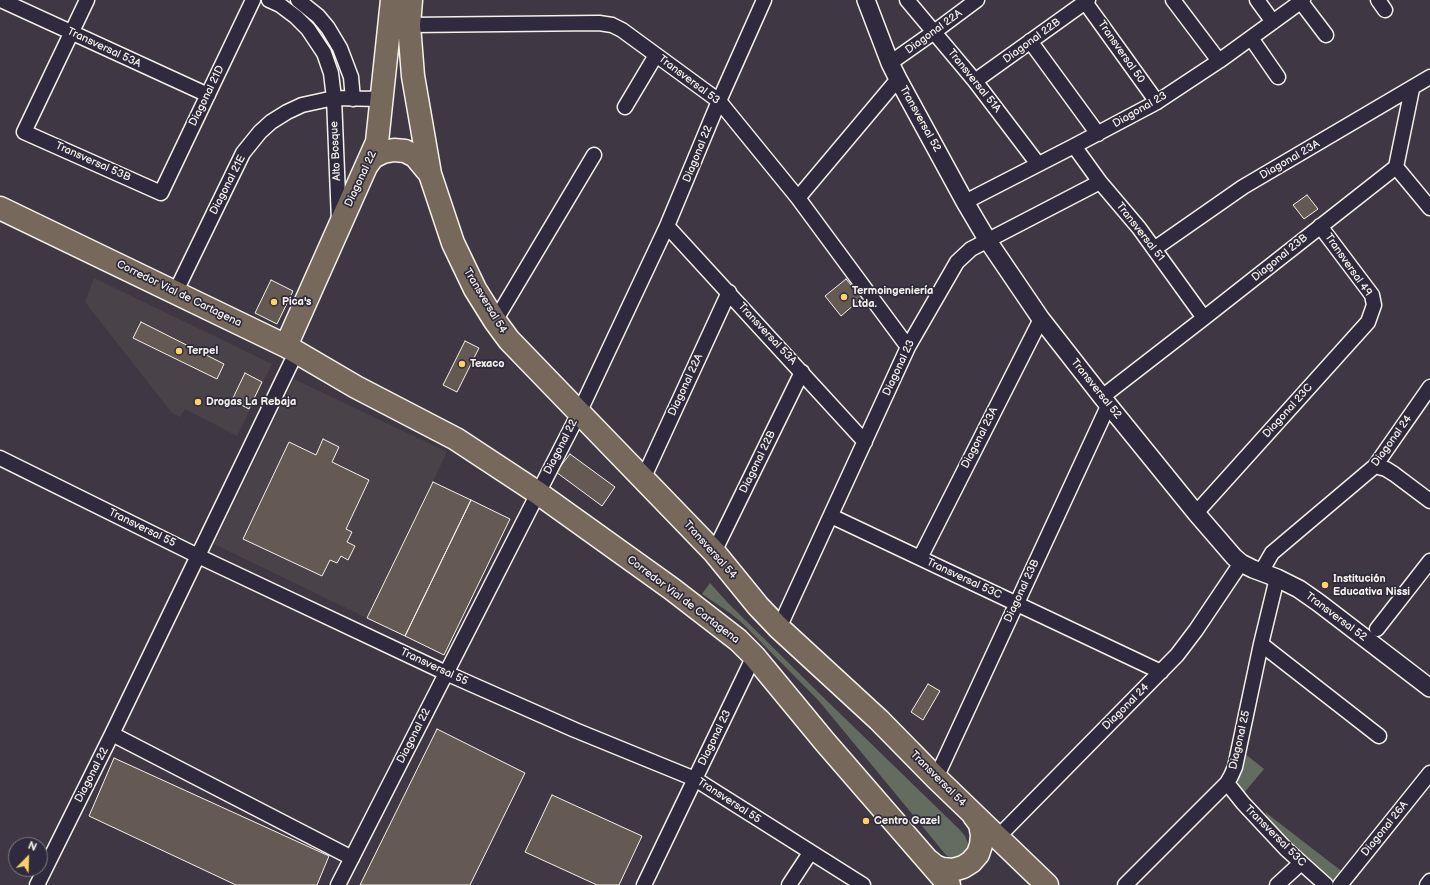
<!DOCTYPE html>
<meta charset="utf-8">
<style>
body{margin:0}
#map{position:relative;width:1430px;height:885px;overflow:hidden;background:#3f3844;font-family:"Balsamiq Sans",sans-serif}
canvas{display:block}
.north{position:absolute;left:8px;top:837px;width:40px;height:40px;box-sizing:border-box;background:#2f2a3d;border:1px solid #7e7a81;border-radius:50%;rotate:23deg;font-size:11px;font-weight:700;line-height:16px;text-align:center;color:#f4f1e8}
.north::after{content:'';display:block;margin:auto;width:14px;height:18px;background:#ffd166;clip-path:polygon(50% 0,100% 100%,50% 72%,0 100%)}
</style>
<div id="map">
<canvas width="1430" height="885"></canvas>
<div class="north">N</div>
</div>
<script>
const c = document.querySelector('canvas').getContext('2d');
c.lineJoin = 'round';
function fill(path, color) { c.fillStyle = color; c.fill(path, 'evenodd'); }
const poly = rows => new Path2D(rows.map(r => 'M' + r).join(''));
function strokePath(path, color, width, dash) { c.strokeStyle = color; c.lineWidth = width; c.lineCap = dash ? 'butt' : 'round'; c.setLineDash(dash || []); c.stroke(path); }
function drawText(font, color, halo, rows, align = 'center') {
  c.font = font + ' "Balsamiq Sans",sans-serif'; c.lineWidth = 3.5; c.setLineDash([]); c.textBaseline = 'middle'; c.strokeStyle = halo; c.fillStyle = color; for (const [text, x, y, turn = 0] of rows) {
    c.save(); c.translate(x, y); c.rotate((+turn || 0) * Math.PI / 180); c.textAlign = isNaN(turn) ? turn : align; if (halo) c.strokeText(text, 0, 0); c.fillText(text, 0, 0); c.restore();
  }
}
fill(poly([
 [94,278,272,364,237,436,185,409,180,417,172,413,85,302],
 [294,379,447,452,367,618,214,544]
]), '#4a4249');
fill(poly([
 [710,583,729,604,823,697,960,830,965,836,969,846,967,852,958,858,951,858,946,855,819,701,742,623,730,613,702,594],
 [1244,753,1264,769,1243,794,1237,785],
 [1265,812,1344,873,1336,882,1301,860,1272,828]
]), '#636c5f');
const building = poly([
 [1307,195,1318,209,1304,219,1293,205,1307,195],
 [846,279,862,298,841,316,825,296,846,279],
 [271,280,293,291,277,324,255,313,271,280],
 [141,322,224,364,217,379,133,338,141,322],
 [465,341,479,348,457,392,443,385,465,341],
 [245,373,262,382,249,409,232,400,245,373],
 [323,439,339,447,332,462,369,480,346,529,352,532,347,542,355,546,348,560,341,556,337,563,330,560,322,576,243,539,289,442,316,455,323,439],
 [570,454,615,487,602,506,556,472,570,454],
 [433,482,471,500,405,636,367,618,433,482],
 [471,500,510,519,444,655,405,636,471,500],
 [928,684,940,691,923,720,911,712,928,684],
 [437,729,525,773,470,885,360,885,437,729],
 [114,758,329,856,317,885,236,885,89,816,114,758],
 [552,795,642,836,619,885,597,885,525,852,552,795]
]);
fill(building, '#655954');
strokePath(building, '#f4f1e8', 1);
const minor = poly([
 [1,0,208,95],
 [87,0,24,132,161,193,253,0],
 [269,0,280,5,296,17,308,29,324,53,331,73,334,98,339,221],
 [298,0,318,16,328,28,340,48,351,77,353,99],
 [907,0,975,81,1038,164],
 [1173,0,1219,61],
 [1257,0,1273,22],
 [1378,0,1385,10],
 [1085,2,1157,102],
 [1301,2,1326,35],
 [409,25,599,23,612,25,622,30,719,101,798,198,908,347],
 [1251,38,1278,77],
 [1030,41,1098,134],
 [890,63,934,32,977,0],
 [975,81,1088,0],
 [625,107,656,55],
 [1074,146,1100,182,1139,228,1204,318],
 [1396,167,1430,208],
 [798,198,898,79],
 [965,202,1074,146,1157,102,1219,61,1303,0],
 [667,226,865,442],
 [1154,249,1243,187,1430,77],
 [175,293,243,153,260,132,271,122,287,112,302,105,334,98,381,99],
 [495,321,594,155],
 [1102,397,1204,318,1396,167,1412,89],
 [0,458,198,556,446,673,575,730,695,779,863,885],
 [1375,466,1386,469,1394,474,1430,501],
 [643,479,729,292],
 [1196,513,1368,322,1374,305,1372,295,1320,226],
 [831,516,1161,672],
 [714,552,802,372],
 [920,558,1041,319],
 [1261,572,1272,553,1375,466,1430,387],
 [779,628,908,347,957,262,971,249,1100,182],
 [1377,629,1430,561],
 [1261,644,1379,736],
 [112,734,352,858],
 [936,778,1109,404],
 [1227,783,1243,803,1286,849,1326,885],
 [997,838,1177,655,1196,630,1241,563],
 [37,885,112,734,291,363],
 [338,885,579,413,667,226,719,101,764,0],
 [644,885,754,656],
 [789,885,810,853],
 [1125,885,1227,783,1231,776,1235,767,1261,644,1277,578],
 [1277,885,1301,863],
 [1340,885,1430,773],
 [1427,885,1430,881]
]);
const tertiary = poly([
 [866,0,890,63,898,79,965,202,988,241,1041,319,1102,397,1196,513,1234,557,1241,563,1253,569,1277,578,1299,589,1319,603,1430,688]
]);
const primary = poly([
 [411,0,409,25,413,76,430,174,453,243,475,289,495,321,509,340,714,552,758,606,779,628,879,720,936,778,1047,885],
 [367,165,373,157,383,152,394,150,405,151,415,156,430,174],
 [0,208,286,346,356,387,456,439,538,493,672,589,738,640,754,656,825,742,949,885],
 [286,346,377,142,392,0],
 [929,861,935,866,942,869,953,870,963,867,971,862,978,854,981,845,982,835,980,824,974,816]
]);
strokePath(minor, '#f4f1e8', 17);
strokePath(tertiary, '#f4f1e8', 20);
strokePath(primary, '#f4f1e8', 25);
strokePath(minor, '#2f2a3d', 14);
strokePath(tertiary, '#2f2a3d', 17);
strokePath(primary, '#76695c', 22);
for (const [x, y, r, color] of [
 [844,297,4,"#ffd166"],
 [274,302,4,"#ffd166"],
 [179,351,4,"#ffd166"],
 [462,364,4,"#ffd166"],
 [198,402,4,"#ffd166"],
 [1325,585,4,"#ffd166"],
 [866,821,4,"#ffd166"]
]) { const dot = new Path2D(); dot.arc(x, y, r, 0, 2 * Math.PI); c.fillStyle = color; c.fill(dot); strokePath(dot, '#2f2a3d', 1.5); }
drawText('11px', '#f4f1e8', '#2f2a3d', [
 ["Diagonal 22A",934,32,-36],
 ["Diagonal 22B",1032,41,-36],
 ["Transversal 53A",104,48,25],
 ["Transversal 50",1121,52,55],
 ["Transversal 53",689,80,37],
 ["Transversal 51A",974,81,51],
 ["Diagonal 21D",207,96,-64],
 ["Diagonal 23",1140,110,-30],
 ["Transversal 52",920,119,61],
 ["Alto Bosque",336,151,-93],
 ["Diagonal 22",698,154,-68],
 ["Diagonal 23A",1290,160,-30],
 ["Transversal 53B",93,162,24],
 ["Diagonal 22",361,179,-65],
 ["Diagonal 21E",228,185,-63],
 ["Transversal 51",1140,232,52],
 ["Diagonal 23B",1280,258,-39],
 ["Transversal 49",1348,265,55],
 ["Corredor Vial de Cartagena",179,294,26],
 ["Transversal 54",485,301,59],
 ["Transversal 53A",767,334,47],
 ["Diagonal 23",899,368,-65],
 ["Diagonal 22A",686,385,-65],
 ["Transversal 52",1096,389,51],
 ["Diagonal 23C",1288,411,-48],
 ["Diagonal 23A",980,438,-63],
 ["Diagonal 24",1392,441,-54],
 ["Diagonal 22",561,447,-63],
 ["Diagonal 22B",758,462,-64],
 ["Transversal 55",142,528,26],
 ["Transversal 54",710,550,48],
 ["Transversal 53C",964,579,25],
 ["Diagonal 23B",1022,591,-65],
 ["Corredor Vial de Cartagena",683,600,37],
 ["Transversal 52",1336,617,37],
 ["Transversal 55",434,667,25],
 ["Diagonal 24",1126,707,-45],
 ["Diagonal 22",414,736,-63],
 ["Diagonal 23",715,738,-64],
 ["Diagonal 25",1240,740,-77],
 ["Diagonal 22",92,775,-63],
 ["Transversal 54",938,779,45],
 ["Transversal 55",729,801,33],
 ["Diagonal 26A",1385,829,-51],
 ["Transversal 53C",1275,836,45]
]);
drawText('bold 11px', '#f4f1e8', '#2f2a3d', [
 ["Termoingeniería",852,291],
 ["Ltda.",852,304],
 ["Pica's",282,302],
 ["Terpel",187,351],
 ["Texaco",470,364],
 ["Drogas La Rebaja",206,402],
 ["Institución",1333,579],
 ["Educativa Nissi",1333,592],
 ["Centro Gazel",874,821]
], 'left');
</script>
